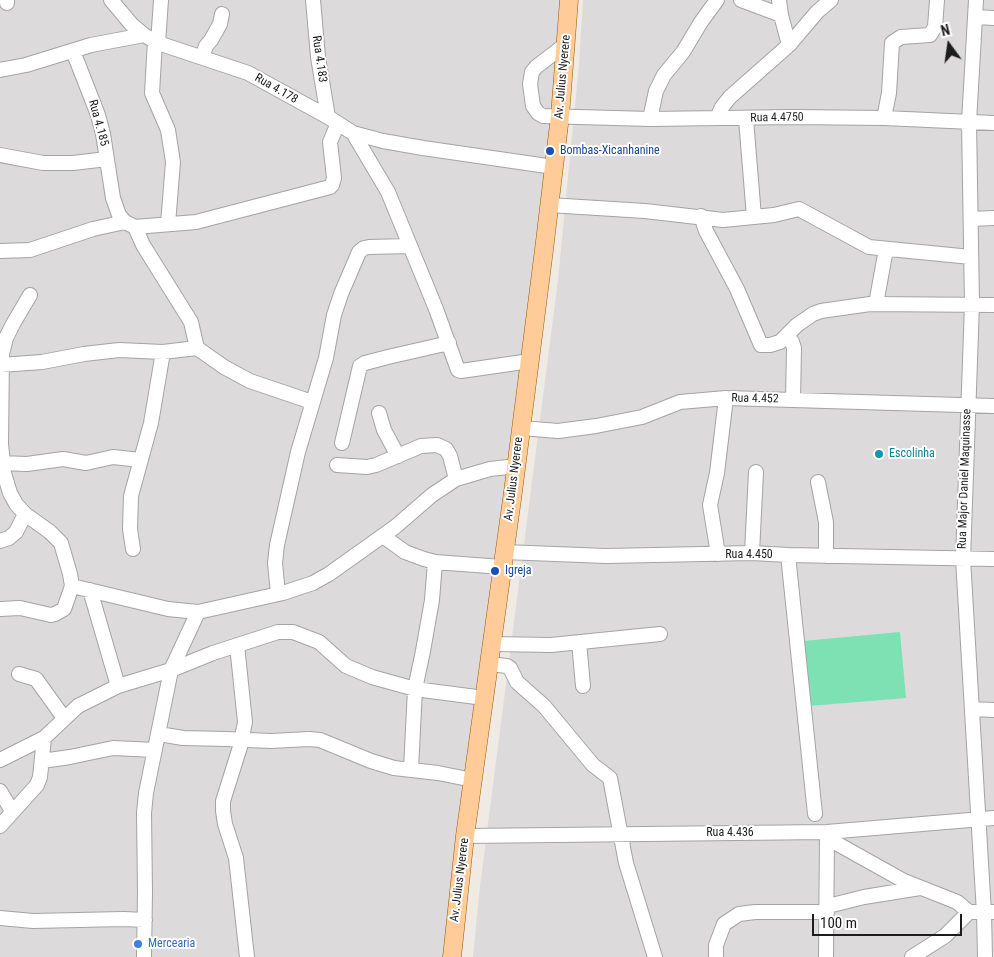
<!DOCTYPE html>
<style>
body{margin:0}
#map{position:relative;width:994px;height:957px;overflow:hidden;background:#efeae3;font-family:"Roboto Condensed",sans-serif}
canvas{display:block}
.north{position:absolute;left:924px;top:20px;width:50px;height:50px;-webkit-text-stroke:4px #fff;paint-order:stroke;rotate:346deg;font-size:14px;font-weight:700;line-height:20px;text-align:center;color:#1d1d1d}
.north::after{content:'';display:block;margin:auto;width:18px;height:22px;background:#1d1d1d;clip-path:polygon(50% 0,100% 100%,50% 72%,0 100%)}
.scale{position:absolute;left:812px;top:914px;width:150px;height:22px;box-sizing:border-box;border:2px solid #1d1d1d;border-top:0;padding-left:6px;font-size:15px;line-height:18px;white-space:nowrap;color:#1d1d1d;-webkit-text-stroke:4px #fff;paint-order:stroke}
</style>
<div id="map">
<canvas width="994" height="957"></canvas>
<div class="north">N</div>
<div class="scale">100 m</div>
</div>
<script>
const c = document.querySelector('canvas').getContext('2d');
c.lineJoin = 'round';
function fill(path, color) { c.fillStyle = color; c.fill(path, 'evenodd'); }
const poly = rows => new Path2D(rows.map(r => 'M' + r).join(''));
function strokePath(path, color, width, dash) { c.strokeStyle = color; c.lineWidth = width; c.lineCap = dash ? 'butt' : 'round'; c.setLineDash(dash || []); c.stroke(path); }
function drawText(font, color, halo, rows, align = 'center') {
  c.font = font + ' "Roboto Condensed",sans-serif'; c.lineWidth = 4; c.setLineDash([]); c.textBaseline = 'middle'; c.strokeStyle = halo; c.fillStyle = color; for (const [text, x, y, turn = 0] of rows) {
    c.save(); c.translate(x, y); c.rotate((+turn || 0) * Math.PI / 180); c.textAlign = isNaN(turn) ? turn : align; if (halo) c.strokeText(text, 0, 0); c.fillText(text, 0, 0); c.restore();
  }
}
fill(poly([
 [0,0,562,0,555,117,453,957,0,957],
 [583,0,994,0,994,957,473,957,480,886,558,280,579,65]
]), '#dcdada');
fill(poly([
 [900,632,906,698,809,706,803,641]
]), '#7de1b3');
const minor = poly([
 [111,0,132,25,144,35],
 [313,0,318,57,328,117],
 [741,0,781,15],
 [779,0,781,15,789,45],
 [976,0,969,122,972,304,963,559,984,913,985,957],
 [7,3,7,0],
 [975,17,994,18],
 [155,41,152,93,168,130,173,162,168,224],
 [158,43,161,0],
 [566,44,536,67,532,72,530,84,533,106,538,113,543,116,650,119,793,117,884,118,994,123],
 [73,51,98,115,103,134,113,198,119,215,125,222,135,227,143,245,191,322,197,348],
 [202,57,206,46,211,40,220,24,222,14],
 [0,70,26,65,91,45,144,35,158,43,248,73,328,117,353,133,383,141,423,148,554,167],
 [717,118,722,107,730,97,789,45,817,12,831,0],
 [884,118,889,93,892,43,901,37,930,35,935,27,937,0],
 [650,119,656,91,664,75,683,52,701,22,717,0],
 [746,119,754,217],
 [353,133,388,192,436,309,458,370,461,371,530,361],
 [0,155,43,163,73,163,107,159],
 [549,205,645,211,723,220,774,215,799,209,869,247,971,257],
 [701,216,706,231,737,289,761,345,770,345,780,342,797,325,813,314,821,311,870,304,994,305],
 [971,219,994,218],
 [135,227,196,222,330,187,332,185,334,178,330,142,338,123],
 [0,251,30,250,93,229,125,222],
 [30,295,13,324,6,338,2,354,1,444,4,473,10,493,16,504,25,514,50,532,61,543,70,574,72,586,168,609,198,612,283,593,313,583,329,574,395,527,432,495,456,479,490,469,517,466],
 [876,304,886,249],
 [787,336,792,342,794,348,793,399],
 [0,365,42,362,84,354,119,350,163,352,197,348,224,367,250,381,312,402],
 [379,413,384,430,398,456],
 [521,428,558,431,596,426,642,417,680,402,726,398,994,406],
 [342,443,360,366,365,363,388,357,449,343],
 [0,463,27,464,63,459,86,463,113,457,141,460],
 [337,465,367,467,376,465,421,446,437,445,446,449,450,456,456,479],
 [818,482,826,522,826,556],
 [383,536,405,552,424,559,435,562,502,567],
 [0,541,9,538,16,532,25,514],
 [133,549,130,529,131,496,151,423,163,352],
 [504,552,606,556,752,553,788,555,994,559],
 [752,553,756,472],
 [718,554,710,505,717,473,726,398],
 [788,555,815,814],
 [90,590,118,686],
 [278,594,275,563,277,545,298,452,326,358,334,315,341,294,359,252,364,248,369,247,410,246],
 [0,609,20,608,51,615,55,614,64,609,72,586],
 [579,642,583,686],
 [492,644,551,645,660,634],
 [237,645,245,722,240,747,223,801,223,811,225,824,236,858,247,957],
 [489,664,507,666,510,668,517,682,544,706,593,765,610,778,626,863,655,957],
 [19,674,36,679,64,718],
 [972,709,994,710],
 [159,734,183,738,226,739,271,741,309,739,320,740,371,761,394,768,438,773,473,780],
 [0,760,44,738,78,706,118,686,171,670,213,653,278,632,293,632,319,642,346,666,372,677,415,689,484,698],
 [42,761,70,757,113,748,155,750],
 [411,769,415,689,423,651,432,600,435,562],
 [0,791,12,811],
 [0,826,37,785,40,777,44,738],
 [465,836,827,832,994,818],
 [827,838,904,881,957,902,969,912],
 [828,906,864,897,920,888],
 [0,918,33,921,124,919,145,920],
 [144,957,145,892,144,813,146,793,171,670,198,612],
 [716,957,716,945,724,924,739,914,755,912,827,912],
 [826,957,827,832],
 [912,957,945,936,969,912,994,912]
]);
const major = poly([
 [452,957,465,836,513,492,544,250,560,116,569,0]
]);
strokePath(minor, '#a4a4a4', 16);
strokePath(major, '#975a00', 19);
strokePath(minor, '#fff', 14);
strokePath(major, '#ffcb98', 18);
for (const [x, y, r, color] of [
 [550,151,5,"#1a4fb4"],
 [879,454,5,"#0f9aa8"],
 [495,571,5,"#1a4fb4"],
 [138,944,5,"#3f7fe0"]
]) { const dot = new Path2D(); dot.arc(x, y, r, 0, 2 * Math.PI); c.fillStyle = color; c.fill(dot); strokePath(dot, '#fff', 2); }
drawText('12px', '#1d1d1d', '#fff', [
 ["Rua 4.183",319,59,82],
 ["Av. Julius Nyerere",563,77,-85],
 ["Rua 4.178",276,89,30],
 ["Rua 4.4750",777,118,-1],
 ["Rua 4.185",98,123,75],
 ["Rua 4.452",755,399,1],
 ["Av. Julius Nyerere",514,479,-83],
 ["Rua Major Daniel Maquinasse",965,479,-88],
 ["Rua 4.450",749,555],
 ["Rua 4.436",730,833],
 ["Av. Julius Nyerere",460,880,-83]
]);
drawText('12px', '#164399', '#fff', [
 ["Bombas-Xicanhanine",560,151],
 ["Igreja",505,571]
], 'left');
drawText('12px', '#0d838f', '#fff', [
 ["Escolinha",889,454]
], 'left');
drawText('12px', '#366cbe', '#fff', [
 ["Mercearia",148,944]
], 'left');
</script>
